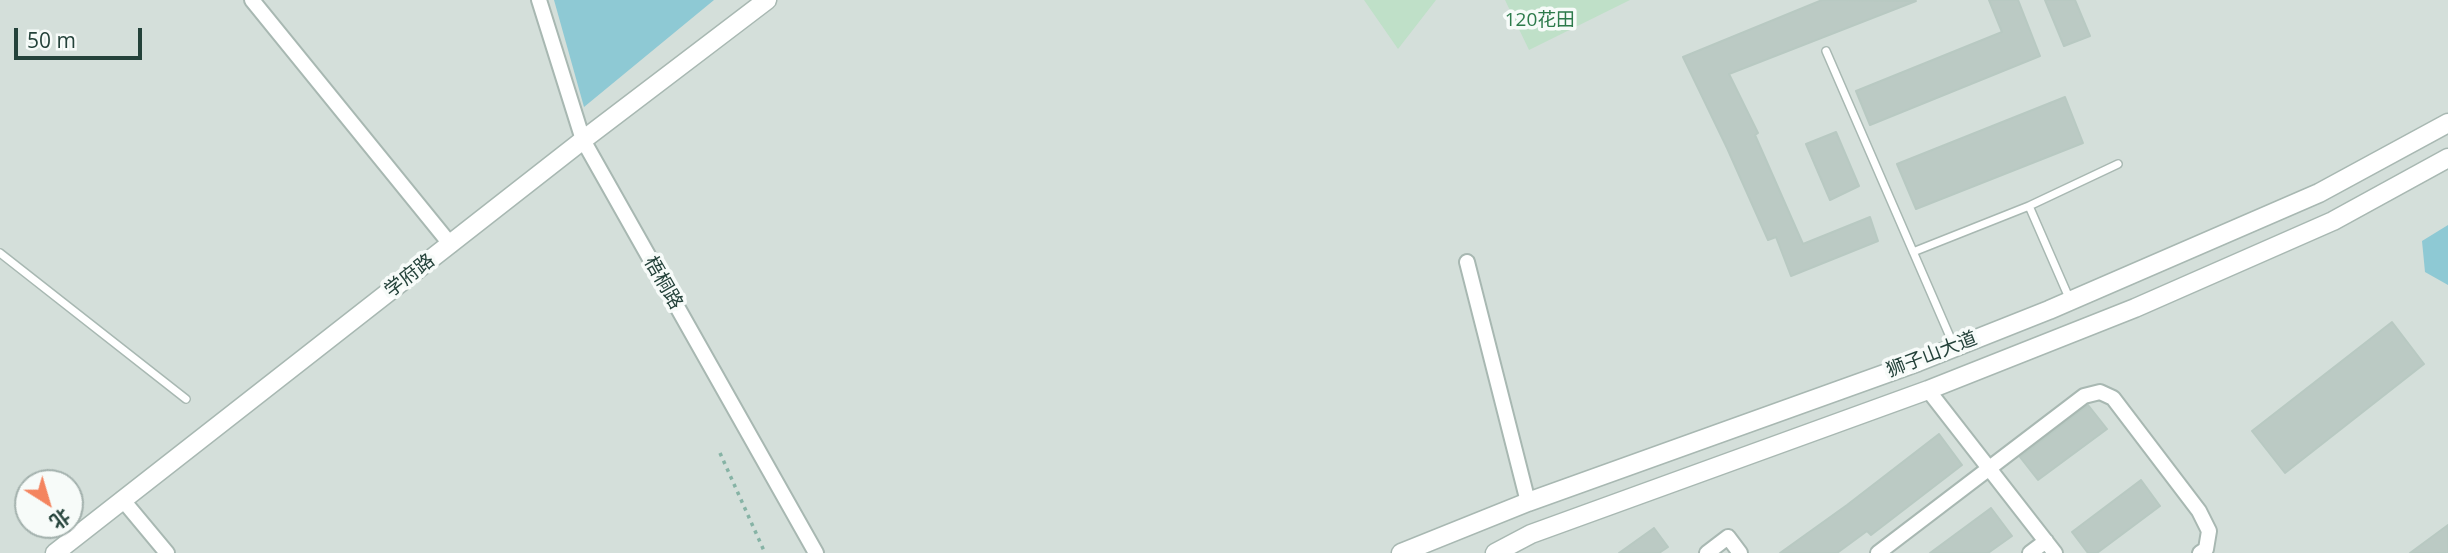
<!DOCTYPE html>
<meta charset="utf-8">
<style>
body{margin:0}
#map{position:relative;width:2448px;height:553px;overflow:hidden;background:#e6efeb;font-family:"Open Sans","Noto Sans SC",sans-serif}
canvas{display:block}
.north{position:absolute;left:14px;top:469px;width:70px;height:70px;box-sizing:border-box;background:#f7fbf9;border:2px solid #a3b1ad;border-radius:50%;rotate:143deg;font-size:19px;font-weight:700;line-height:28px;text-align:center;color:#24423a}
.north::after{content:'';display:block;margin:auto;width:24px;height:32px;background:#f4845f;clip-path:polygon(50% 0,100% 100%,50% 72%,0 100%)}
.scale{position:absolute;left:14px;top:28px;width:128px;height:32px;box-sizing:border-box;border:4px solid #24423a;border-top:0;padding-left:9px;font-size:21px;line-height:24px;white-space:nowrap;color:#24423a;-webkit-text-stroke:5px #f7fbf9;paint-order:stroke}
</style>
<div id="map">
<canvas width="2448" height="553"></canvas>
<div class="north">北</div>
<div class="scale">50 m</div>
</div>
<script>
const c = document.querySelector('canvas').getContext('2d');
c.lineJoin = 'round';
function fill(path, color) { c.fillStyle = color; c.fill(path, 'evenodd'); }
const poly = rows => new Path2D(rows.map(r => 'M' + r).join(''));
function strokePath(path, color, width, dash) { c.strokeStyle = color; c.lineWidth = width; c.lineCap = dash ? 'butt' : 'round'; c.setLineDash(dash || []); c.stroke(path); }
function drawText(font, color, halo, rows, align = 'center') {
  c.font = font + ' "Open Sans","Noto Sans SC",sans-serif'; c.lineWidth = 7; c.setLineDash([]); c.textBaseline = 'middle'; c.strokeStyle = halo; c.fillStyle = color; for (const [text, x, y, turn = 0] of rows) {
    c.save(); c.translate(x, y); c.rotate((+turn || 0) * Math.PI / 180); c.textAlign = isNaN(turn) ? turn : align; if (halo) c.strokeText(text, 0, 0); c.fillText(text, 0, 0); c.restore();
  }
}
fill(poly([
 [0,0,2448,0,2448,553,0,553],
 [28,483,70,483,70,525,28,525]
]), '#d4dfda');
fill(poly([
 [1364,0,1436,0,1398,49],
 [1505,0,1630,0,1529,50]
]), '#bfe0c8');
fill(poly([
 [554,0,714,0,584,107],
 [2448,225,2448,285,2425,272,2422,241]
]), '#8ec9d4');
const building = poly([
 [1822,0,1916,1,1729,74,1758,133,1755,135,1803,244,1870,217,1878,241,1791,276,1776,237,1768,240,1727,148,1683,57,1822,0],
 [1989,0,2018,0,2040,56,1870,125,1856,91,2002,32,1989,0],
 [2045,0,2075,0,2090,36,2064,46,2045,0],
 [2065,97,2083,143,1916,209,1897,164,2065,97],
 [1836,132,1859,186,1830,200,1806,144,1836,132],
 [2392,322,2424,364,2285,473,2252,431,2392,322],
 [2088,405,2107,429,2038,480,2020,457,2088,405],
 [1939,434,1962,465,1871,535,1867,531,1837,553,1780,553,1847,505,1939,434],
 [2141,480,2160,506,2097,553,2088,553,2072,532,2141,480],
 [1991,508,2012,536,1988,553,1930,553,1991,508],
 [2448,525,2448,553,2410,553,2448,525],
 [1654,528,1668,547,1659,553,1619,553,1654,528]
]);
fill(building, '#bbcac4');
strokePath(building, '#b8c9c2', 2);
const service = poly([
 [1826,51,1954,346],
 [2029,206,2118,164],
 [1913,252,2029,206,2070,300],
 [0,253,186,399]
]);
const minor = poly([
 [252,0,451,245],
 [539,0,583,140,816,553],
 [1467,262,1528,502],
 [1928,390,2055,553],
 [122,499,167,553],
 [1707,553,1728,537,1740,553],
 [1878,553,2084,396,2100,392,2113,398,2199,511,2209,531,2206,549,2200,553],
 [2030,553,2046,541]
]);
const tertiary = poly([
 [55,553,583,140,767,0],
 [1401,553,1528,502,1918,362,2049,310,2319,193,2448,123],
 [1495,553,1531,534,1928,390,2135,308,2333,221,2448,158]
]);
strokePath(service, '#a8b8b2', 10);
strokePath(minor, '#a8b8b2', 18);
strokePath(tertiary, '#a8b8b2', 21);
strokePath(poly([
 [720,453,765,553]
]), '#86b3a5', 3.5, [3.5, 5]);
strokePath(service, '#fff', 7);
strokePath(minor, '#fff', 14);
strokePath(tertiary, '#fff', 18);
drawText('19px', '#2d7a4b', '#f7fbf9', [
 ["120花田",1540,21]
]);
drawText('19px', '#24423a', '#f7fbf9', [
 ["学府路",410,276,-38],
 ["梧桐路",663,283,60],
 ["狮子山大道",1932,355,-21]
]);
</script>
